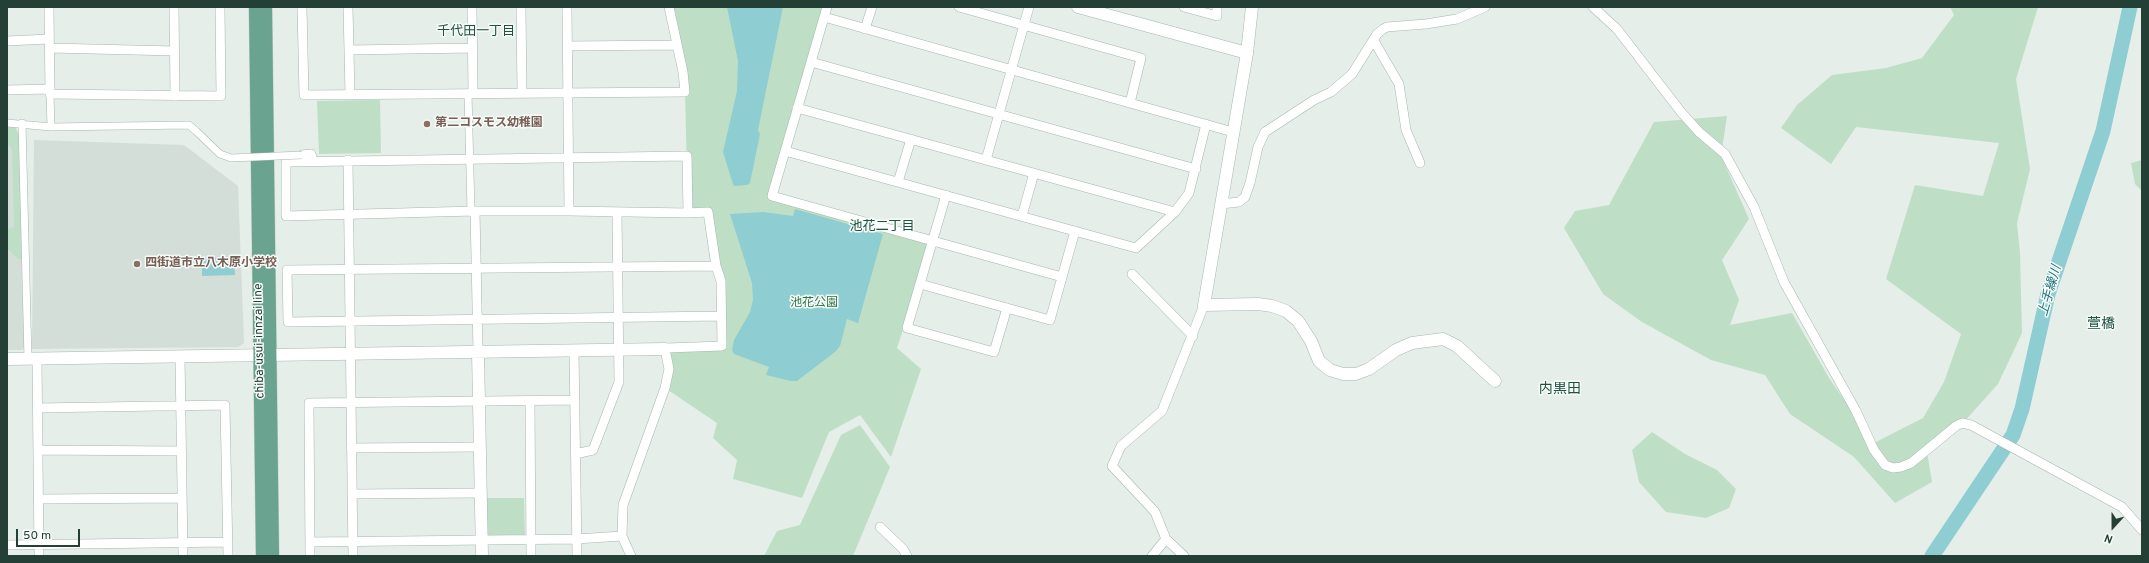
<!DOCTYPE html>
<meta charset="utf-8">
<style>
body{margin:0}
#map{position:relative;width:2149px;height:563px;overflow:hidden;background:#e5eee9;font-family:Overpass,sans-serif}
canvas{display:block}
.frame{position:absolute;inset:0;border:8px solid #244036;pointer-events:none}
.north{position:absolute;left:2093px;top:507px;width:40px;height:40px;-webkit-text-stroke:3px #f6faf8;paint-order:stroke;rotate:201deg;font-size:11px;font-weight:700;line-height:16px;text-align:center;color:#244036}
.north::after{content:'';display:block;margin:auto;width:14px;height:18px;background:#244036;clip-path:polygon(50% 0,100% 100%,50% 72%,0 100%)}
.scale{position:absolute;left:16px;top:529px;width:64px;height:18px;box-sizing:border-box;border:2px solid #244036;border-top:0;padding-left:5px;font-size:12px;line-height:14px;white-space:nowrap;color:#244036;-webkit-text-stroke:3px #f6faf8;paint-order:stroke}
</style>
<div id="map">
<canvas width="2149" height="563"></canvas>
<div class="frame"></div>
<div class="north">N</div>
<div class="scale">50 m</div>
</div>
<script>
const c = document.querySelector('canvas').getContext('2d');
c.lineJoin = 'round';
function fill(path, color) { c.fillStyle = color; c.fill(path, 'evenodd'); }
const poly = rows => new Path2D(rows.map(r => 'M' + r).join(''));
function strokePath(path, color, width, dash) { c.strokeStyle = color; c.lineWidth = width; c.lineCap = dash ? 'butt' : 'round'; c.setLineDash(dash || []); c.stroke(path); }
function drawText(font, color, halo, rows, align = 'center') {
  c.font = font + ' Overpass,"Noto Sans JP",sans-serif'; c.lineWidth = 3; c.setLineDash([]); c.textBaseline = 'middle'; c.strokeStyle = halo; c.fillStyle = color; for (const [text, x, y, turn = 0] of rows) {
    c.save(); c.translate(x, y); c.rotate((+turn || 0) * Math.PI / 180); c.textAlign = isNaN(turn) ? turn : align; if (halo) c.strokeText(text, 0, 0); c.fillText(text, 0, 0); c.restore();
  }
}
fill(poly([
 [7,126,16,126,25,347,22,350,7,350],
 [34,140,184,145,238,186,244,343,238,347,32,349]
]), '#d3ded8');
fill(poly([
 [669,7,827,7,772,195,933,239,897,348,921,369,891,457,860,415,829,432,802,498,733,479,737,460,713,438,717,423,665,388,667,348,716,346,721,316,708,213,688,213,685,92],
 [1950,7,2038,7,2016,79,2030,169,2017,223,2020,253,2022,333,1998,384,1953,434,1926,446,1932,482,1895,503,1854,457,1790,414,1765,375,1711,360,1642,322,1603,294,1564,228,1575,211,1609,205,1654,122,1727,116,1721,156,1749,219,1722,260,1739,300,1730,325,1792,313,1829,378,1874,443,1923,418,1944,382,1961,334,1886,279,1915,185,1983,196,1999,143,1856,127,1831,164,1781,128,1797,105,1832,75,1886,68,1922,58,1954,15],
 [380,100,381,153,319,154,317,101],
 [7,128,16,128,20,138,22,259,18,259,7,248,7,229,14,227,12,149,7,143],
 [2142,160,2142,191,2135,184,2131,163],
 [860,425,890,467,853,556,764,556,777,531,800,525,841,435],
 [1652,432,1685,454,1717,470,1736,489,1729,508,1706,518,1666,512,1639,482,1632,450],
 [486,498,524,498,525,536,487,536]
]), '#bedfc5');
fill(poly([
 [727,7,783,7,758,130,760,134,750,183,747,185,734,186,733,184,723,152,737,91,738,61],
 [795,209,883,234,858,323,847,319,840,346,835,352,797,381,791,381,766,375,769,367,734,354,732,350,734,340,750,312,753,300,752,283,730,214,763,212,793,216],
 [234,257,235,275,202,276,202,258]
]), '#8ecdd2');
strokePath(poly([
 [1932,556,2013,435,2022,409,2048,294,2103,131,2130,7]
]), '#8ecdd2', 15);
const pedestrian = poly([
 [468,93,471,212],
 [50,94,51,127],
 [7,123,51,127,189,125,196,131],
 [22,123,28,359]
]);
const minor = poly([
 [49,7,50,94,221,96,220,7],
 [174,7,175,96],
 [302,7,304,95,685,92,683,72,669,7],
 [348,7,350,95],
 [472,7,473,93],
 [521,7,522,92],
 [567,7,569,211],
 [827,7,772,196,1062,277],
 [959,7,1141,58,1130,103],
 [1184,7,1217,16,1217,7],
 [1593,7,1617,29,1681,112,1699,132,1725,154,1754,207,1784,282,1856,411,1874,450,1885,465,1893,468,1901,467,1911,463,1956,426,1962,423,1971,425,2122,507,2142,530],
 [824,17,1233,132],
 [865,29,872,7],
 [7,41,49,39],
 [1374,41,1399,84,1406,130,1420,163],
 [568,46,677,45],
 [50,48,175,51],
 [349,50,473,48],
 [811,62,1196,169],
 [7,90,50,89],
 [797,108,1175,212],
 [785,151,1136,248,1175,212,1189,193,1206,124],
 [302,155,311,154,313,161],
 [348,160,353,556],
 [986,160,1029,7],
 [898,182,911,139],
 [946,195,907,328,994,352,1007,308],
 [1221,204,1239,202,1245,197,1250,183,1258,147,1265,132,1314,100,1331,92,1352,74,1377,34,1383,29,1387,27,1426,24,1457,19,1485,7],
 [475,211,478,352],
 [1022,216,1034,173],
 [716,266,287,270,288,322,721,316],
 [1132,274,1193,336],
 [920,284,1050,320,1075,231],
 [574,350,577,556],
 [180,356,183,556],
 [37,359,39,556],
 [530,401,531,556],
 [37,408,225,405,228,556],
 [351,448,480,447],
 [38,450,181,451],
 [575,454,593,450,619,382,617,212],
 [352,494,481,493],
 [39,499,182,498],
 [880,527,903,549,907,556],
 [310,542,576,539,622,536],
 [7,545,228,542],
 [310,556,309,403,575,400],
 [631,556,622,536,623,505,665,388,669,369,665,349,667,348,722,346,721,281,716,266,708,212,688,213,569,211,475,211,286,216,286,162,687,156,688,213],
 [1152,556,1166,539],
 [1184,556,1166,539,1155,512,1112,466,1121,446,1162,411,1204,305]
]);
const tertiary = poly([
 [1078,7,1247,53],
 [1252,7,1247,53,1204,305,1258,304,1272,306,1286,311,1298,321,1311,341,1319,361,1330,370,1343,374,1356,374,1369,369,1396,350,1412,343,1443,339,1457,346,1495,381],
 [478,352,482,556],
 [7,359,665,349]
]);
const primary = poly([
 [255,7,262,556],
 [266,7,273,556]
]);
strokePath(pedestrian, '#a7b6b0', 8);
strokePath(minor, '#a7b6b0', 10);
strokePath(tertiary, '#a7b6b0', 13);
strokePath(primary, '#c2cac7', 13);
strokePath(pedestrian, '#fff', 7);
strokePath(minor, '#fff', 9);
strokePath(tertiary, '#fff', 12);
strokePath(primary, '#6aa390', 12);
const pedestrianBridge = poly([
 [196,131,220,154,231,158,302,155]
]);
strokePath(pedestrianBridge, '#a7b6b0', 8, []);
strokePath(pedestrianBridge, '#fff', 7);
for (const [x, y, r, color] of [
 [427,124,4,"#8d6e63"],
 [137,264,4,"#8d6e63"]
]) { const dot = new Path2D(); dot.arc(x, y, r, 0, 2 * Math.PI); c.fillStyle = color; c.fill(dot); strokePath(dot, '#f6faf8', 1.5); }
drawText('bold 12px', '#785e54', '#f6faf8', [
 ["第二コスモス幼稚園",435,124],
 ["四街道市立八木原小学校",145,264]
], 'left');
drawText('12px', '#2e7745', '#f6faf8', [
 ["池花公園",814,304]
]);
drawText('12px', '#244036', '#f6faf8', [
 ["chiba-usui-innzai line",260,341,-91]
]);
drawText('13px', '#205242', '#f6faf8', [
 ["千代田一丁目",476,32],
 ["池花二丁目",882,227]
]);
drawText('italic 13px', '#1e747c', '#f6faf8', [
 ["上手繰川",2051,291,-74]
]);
drawText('14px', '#205242', '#f6faf8', [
 ["萱橋",2101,325],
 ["内黒田",1560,390]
]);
</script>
